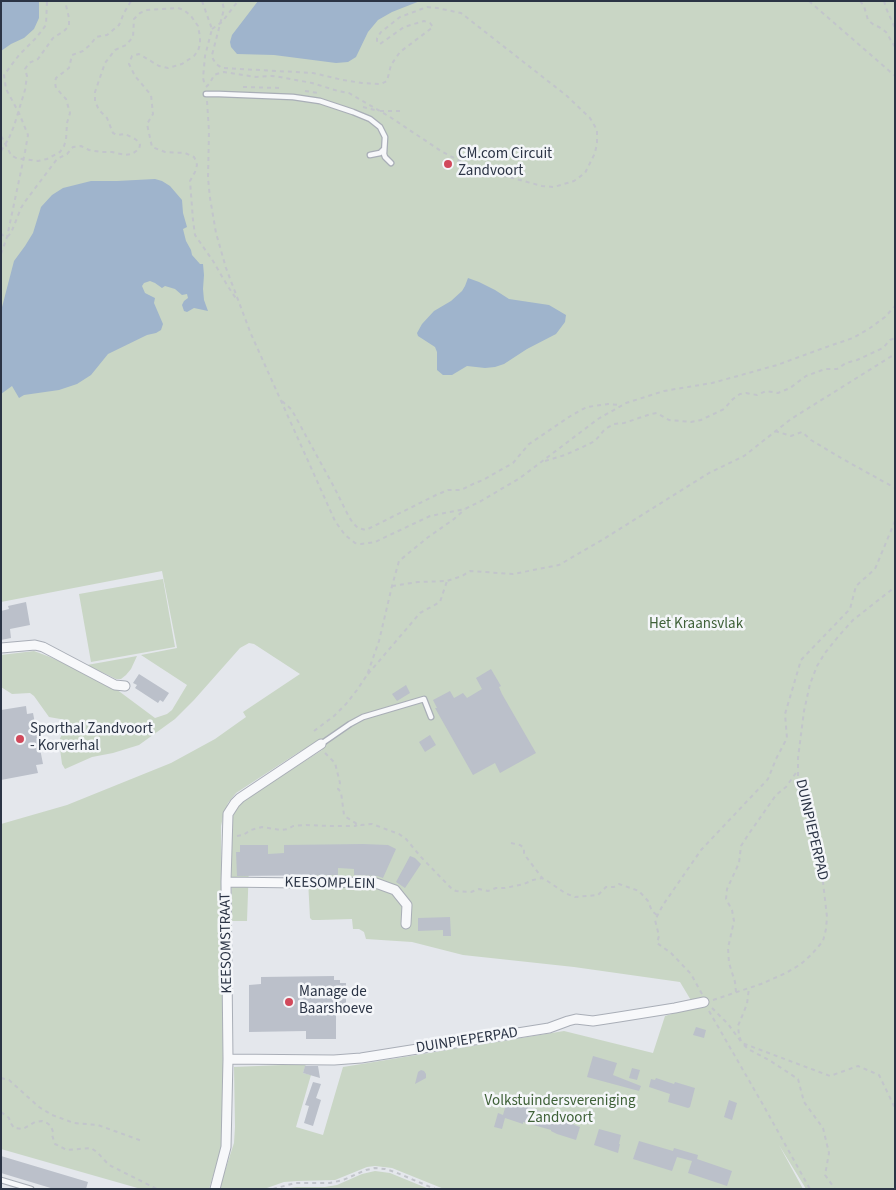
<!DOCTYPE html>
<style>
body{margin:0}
#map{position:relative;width:896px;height:1190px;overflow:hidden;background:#e4e7ec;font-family:"Source Sans 3",sans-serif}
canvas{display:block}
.frame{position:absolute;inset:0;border:2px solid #2b3445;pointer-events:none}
</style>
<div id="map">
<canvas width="896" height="1190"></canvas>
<div class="frame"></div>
</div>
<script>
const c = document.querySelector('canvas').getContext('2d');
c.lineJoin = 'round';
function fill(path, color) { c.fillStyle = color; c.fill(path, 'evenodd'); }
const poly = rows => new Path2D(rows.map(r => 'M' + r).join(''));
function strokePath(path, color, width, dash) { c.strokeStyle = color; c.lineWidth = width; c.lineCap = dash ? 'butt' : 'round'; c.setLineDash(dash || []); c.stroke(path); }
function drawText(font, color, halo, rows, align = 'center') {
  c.font = font + ' "Source Sans 3",sans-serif'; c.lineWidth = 5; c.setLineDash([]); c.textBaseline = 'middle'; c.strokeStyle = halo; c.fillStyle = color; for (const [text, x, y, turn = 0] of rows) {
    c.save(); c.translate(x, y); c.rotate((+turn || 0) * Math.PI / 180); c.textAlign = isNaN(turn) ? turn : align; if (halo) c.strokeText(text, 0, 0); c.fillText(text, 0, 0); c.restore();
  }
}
fill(poly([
 [1,1,895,1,895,1189,806,1189,779,1145,803,1189,444,1189,392,1168,375,1166,367,1167,335,1180,297,1181,284,1182,264,1189,219,1189,234,1143,235,1127,234,1067,306,1064,303,1073,311,1075,296,1127,323,1135,343,1067,564,1031,653,1053,665,1016,695,1007,680,982,574,967,463,955,412,942,366,939,364,932,359,929,353,929,352,919,319,920,312,920,310,918,308,880,295,865,249,865,247,921,232,921,231,843,232,822,234,812,241,802,322,750,322,748,318,742,299,752,236,793,228,803,223,817,221,826,223,1071,224,1121,222,1146,209,1189,141,1189,1,1149,1,824,67,805,171,763,215,739,246,717,243,712,300,674,254,644,249,643,240,648,194,700,175,719,139,745,113,753,92,757,65,769,62,764,59,741,64,729,66,720,49,717,34,696,30,693,12,694,1,687,1,655,34,651,50,657,112,686,155,718,167,714,172,710,187,685,141,655,177,648,162,571,1,602],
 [163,579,175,647,91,662,79,594],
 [137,656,131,669,126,675,121,679,116,679,87,665],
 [375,1171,390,1173,429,1189,282,1189,297,1187,325,1187,337,1185,362,1174]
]), '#c9d6c5');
fill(poly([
 [1,1,39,1,39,18,34,29,24,38,11,44,1,51],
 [258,1,420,1,392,12,378,20,368,32,356,57,348,62,336,63,274,55,237,54,231,47,230,42,232,35],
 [155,179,162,181,170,186,182,200,183,213,187,227,183,229,186,241,191,250,192,255,200,264,203,264,204,275,203,289,204,300,208,311,194,308,187,312,184,311,182,305,184,301,188,298,187,294,182,295,175,289,165,286,162,288,155,283,150,281,144,283,142,286,145,293,155,298,154,303,163,324,161,330,156,333,147,335,108,354,91,375,77,384,59,390,24,395,19,398,12,386,1,394,1,311,14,261,25,246,33,233,41,207,52,195,63,188,91,181,117,181],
 [468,278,479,282,495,290,509,299,549,305,566,315,565,322,556,334,527,349,504,364,495,367,485,368,467,366,452,375,443,375,437,370,437,352,435,347,418,336,417,333,422,324,434,311,451,301,462,291,465,286]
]), '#9fb4cc');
fill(poly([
 [26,602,30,625,10,629,11,638,1,640,1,611,9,609,8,606],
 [491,669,501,686,499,687,502,694,536,753,500,773,495,763,473,775,435,708,437,708,433,700,450,691,454,698,463,693,467,698,482,689,476,678],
 [139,674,169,693,163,702,160,700,158,703,135,688,137,685,133,683],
 [406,685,410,693,397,701,392,694],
 [26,706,27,714,33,713,43,764,36,765,38,773,1,780,1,710],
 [430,735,436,745,425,752,419,742],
 [363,844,388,845,396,849,383,878,377,876,354,875,354,869,338,868,338,875,237,876,236,852,240,852,240,845,268,845,268,854,284,853,284,845],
 [410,856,415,858,421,864,405,888,396,882],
 [450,917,451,936,443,936,443,930,418,931,418,918],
 [334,976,334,980,340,980,340,983,346,983,346,1005,336,1005,336,1039,306,1039,306,1031,249,1032,249,985,261,984,261,977],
 [696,1027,706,1030,704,1038,693,1035],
 [593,1056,617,1063,613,1075,641,1086,639,1091,587,1077],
 [305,1066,318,1066,320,1078,303,1073],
 [632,1068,640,1070,637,1080,629,1078],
 [421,1070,424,1071,426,1074,426,1078,415,1084,418,1072],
 [656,1078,674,1084,675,1082,695,1088,690,1107,688,1108,668,1102,670,1094,649,1087,651,1079,655,1080],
 [313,1082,321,1084,316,1098,321,1100,313,1126,304,1123,309,1106,305,1105],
 [729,1100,737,1103,732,1120,724,1117],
 [507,1101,524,1106,524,1105,580,1127,576,1140,557,1134,551,1131,551,1130,523,1122,523,1124,505,1118,502,1129,494,1127,498,1113,503,1115],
 [599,1129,621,1135,619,1144,620,1144,618,1153,594,1145],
 [639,1141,673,1151,674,1148,698,1155,697,1159,732,1171,727,1186,688,1173,692,1161,677,1157,672,1171,633,1159],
 [1,1156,88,1182,86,1189,54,1189,1,1173]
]), '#bbc0ca');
const lane = poly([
 [206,94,219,94,293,97,320,101,353,112,370,119,380,127,385,137,384,154,385,157,391,163],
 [370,155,380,153,384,149],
 [321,744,350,724,363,717,424,699,431,717],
 [1,1180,31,1189]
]);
const street = poly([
 [1,648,35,645,43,647,115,685,125,686],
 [226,882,299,883,373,882,395,890,407,905,406,924],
 [228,1059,334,1060,361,1058,549,1028,568,1021,576,1019,593,1021,619,1017,675,1008,704,1002],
 [215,1189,226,1147,228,1059,226,882,228,814,235,803,240,798,321,744]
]);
strokePath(lane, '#a9aeb7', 7);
strokePath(street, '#a9aeb7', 11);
strokePath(poly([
 [202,1,212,29,205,56,203,78,205,86],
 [809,1,895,76],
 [860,1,864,6,868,20,874,25,879,27,886,32,895,47],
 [884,1,886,8,895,28],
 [212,29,222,22,238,1],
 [206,87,210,83,214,75,220,73,224,72,256,77,272,76,280,77,312,83,338,91,349,93,390,117,441,151,473,168,491,174,509,177,542,186,554,187,574,181,585,173,595,153,597,143,597,130,590,118,567,96,461,13,437,8,427,7,400,17,381,32,377,38,377,42,380,44,404,27,424,21,430,23,433,27,400,52,391,65,387,81,381,84,362,83,343,80,313,73,222,68,216,64,213,59,212,55,224,9,222,1],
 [243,87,281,88],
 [305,91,318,93],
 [207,101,209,131,208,178,210,198,216,233,226,268,251,334,335,521,345,535,355,543,361,544,375,542,430,516,465,509,481,501,520,478,598,419,626,403,664,391,712,383,734,377,777,365,832,345,853,338,870,328,885,317,895,306],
 [363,107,375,110],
 [380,111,400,111],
 [1,136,11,155,16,158,38,161,47,159,60,152,64,146,66,140,67,123,70,113,66,99,56,88,55,83,56,78,69,68,72,55,83,51,91,44,96,37,107,35,119,25,124,13,131,1],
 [9,138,14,126,25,90,27,76,25,69,29,63,38,59,53,38,64,31,69,26,69,18,65,1],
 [1,233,2,235,7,237,11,233,21,208,24,203,57,159,67,154,73,147,81,146,89,150,101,152,112,152,125,155,132,154,139,149,140,145,139,142,135,139,125,134,117,135,113,133,107,118,99,110,95,101,95,92,105,63,115,50,126,45,133,37,134,19,140,13,147,10,178,8,184,10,191,16,198,26,200,37,200,44,198,51,194,56,182,64,168,68,159,66,139,54,132,56,129,64,135,76,151,95,153,114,147,124,152,147,165,152,185,153,194,157,196,161,197,165,195,172,190,181,193,220,195,235,213,261,227,285,237,300],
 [1,254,7,237,25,152,28,135,19,113,6,89,4,75,19,55,36,38,46,25,47,1],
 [282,401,291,409,294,414,334,487,349,517,353,523,358,528,366,530,436,495,448,490,461,490,475,483,483,480,513,463,529,444,572,415,587,407,608,404,620,405],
 [775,431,791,436,802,432,811,440,841,458,895,488],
 [545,461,565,455,587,445,595,441,605,429,614,424,624,423,651,414,657,413,669,420,691,422,701,420,724,409,733,399,740,394,746,393,757,395,766,391,778,393,790,388,806,376,825,369,837,369,846,363,857,360,883,348,890,340,895,338],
 [392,586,418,582,447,581,462,576,470,571,513,574,559,565,602,540,709,473,744,456,791,419,895,354],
 [368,674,420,613,440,602,447,581],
 [314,731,334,716,346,704,357,690,367,675,379,641,392,586,399,561,427,538,454,519,465,509],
 [325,753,335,763,340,783,338,789,341,792,344,815,346,817,357,824,361,825,372,824,399,834,406,839,421,857,452,889,456,891,471,892,479,889,488,891,496,888,505,888,524,884,533,880,542,878,546,880,565,893,575,897,598,895,606,887,614,887,619,884,639,891,648,901,652,911,657,915],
 [237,836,243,835,251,830,262,827,281,830,288,829,293,826,306,825,331,826,355,826,357,825],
 [511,843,520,845,524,848,524,854,543,879],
 [736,992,735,982,729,963,728,948,734,921,732,910,726,899,727,889,739,863,741,846,748,835,776,795,786,787,798,770],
 [702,994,691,974,671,953,657,943,659,936,655,920,663,905,701,850,768,779,776,759,787,738,785,714,801,660,850,609,856,586,875,569,895,521],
 [713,1000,761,984,786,973,801,964,812,954,823,941,826,929,827,917,823,882,819,860,804,810,798,778,798,758,804,711,810,684,817,666,825,653,837,638,853,620,895,587],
 [712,1008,728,1024,742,1043,830,1076,858,1066,879,1075,895,1108],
 [709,1011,762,1103,810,1189],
 [741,1041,739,1035,738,1026,747,1004,749,988],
 [744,1045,748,1049,769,1060,798,1079,804,1102,823,1128,829,1153,825,1175,835,1189],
 [1,1078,9,1080,39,1107,52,1115,74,1123,98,1125,142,1141],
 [1,1112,9,1118,10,1122,14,1128,23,1129,35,1122,42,1121,47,1123,51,1126,53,1132,52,1135,55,1144,67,1150,91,1148,97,1152,109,1165,157,1189],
 [118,1189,121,1189],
 [273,1189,295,1183,330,1183,343,1180,366,1170,375,1168,385,1169,395,1172,435,1189]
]), '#c2c5cb', 2, [4, 4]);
strokePath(lane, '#f7f8fa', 4.5);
strokePath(street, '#f7f8fa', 9);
strokePath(poly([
 [1,151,9,138]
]), '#c2c5cb', 2, [4, 4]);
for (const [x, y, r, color] of [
 [448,164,5,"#d1495b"],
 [20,739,5,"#d1495b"],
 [289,1002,5,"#d1495b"]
]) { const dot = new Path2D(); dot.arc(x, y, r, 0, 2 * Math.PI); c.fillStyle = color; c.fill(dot); strokePath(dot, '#f4f6f9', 2); }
drawText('15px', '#2b3445', '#f4f6f9', [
 ["CM.com Circuit",458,155],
 ["Zandvoort",458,172],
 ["Sporthal Zandvoort",30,730],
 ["- Korverhal",30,747],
 ["Manage de",299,993],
 ["Baarshoeve",299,1010]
], 'left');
drawText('15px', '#3f6138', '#f4f6f9', [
 ["Het Kraansvlak",696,625],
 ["Volkstuindersvereniging",560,1102],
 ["Zandvoort",560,1119]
]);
drawText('15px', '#2b3445', '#f4f6f9', [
 ["DUINPIEPERPAD",811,830,77],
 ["KEESOMPLEIN",330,884,1],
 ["KEESOMSTRAAT",227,943,-91],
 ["DUINPIEPERPAD",467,1041,-9]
]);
</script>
